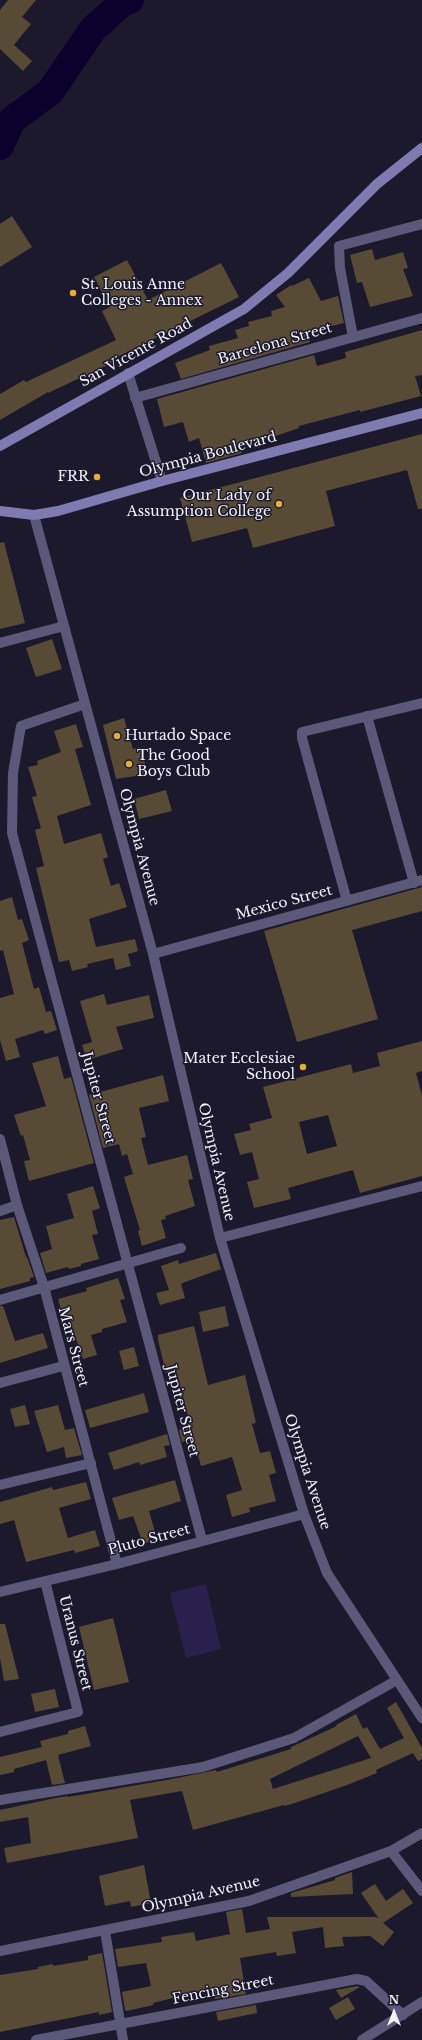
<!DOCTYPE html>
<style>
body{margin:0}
#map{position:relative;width:422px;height:2040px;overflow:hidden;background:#1c192d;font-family:"Libre Baskerville",serif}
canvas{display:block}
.north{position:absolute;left:374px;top:1992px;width:40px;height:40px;-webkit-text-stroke:3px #1c192d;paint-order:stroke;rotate:0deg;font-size:11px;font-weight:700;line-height:16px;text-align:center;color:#f2f2fd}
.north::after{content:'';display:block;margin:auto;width:14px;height:18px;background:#f2f2fd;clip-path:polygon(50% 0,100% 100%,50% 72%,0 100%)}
</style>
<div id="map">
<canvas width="422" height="2040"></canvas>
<div class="north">N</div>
</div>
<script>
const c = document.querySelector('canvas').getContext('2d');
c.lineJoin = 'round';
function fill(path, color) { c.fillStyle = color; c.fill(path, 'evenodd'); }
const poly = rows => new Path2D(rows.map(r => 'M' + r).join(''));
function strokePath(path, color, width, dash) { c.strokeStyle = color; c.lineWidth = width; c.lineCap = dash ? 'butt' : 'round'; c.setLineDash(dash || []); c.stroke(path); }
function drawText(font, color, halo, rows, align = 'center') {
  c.font = font + ' "Libre Baskerville",serif'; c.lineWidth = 3; c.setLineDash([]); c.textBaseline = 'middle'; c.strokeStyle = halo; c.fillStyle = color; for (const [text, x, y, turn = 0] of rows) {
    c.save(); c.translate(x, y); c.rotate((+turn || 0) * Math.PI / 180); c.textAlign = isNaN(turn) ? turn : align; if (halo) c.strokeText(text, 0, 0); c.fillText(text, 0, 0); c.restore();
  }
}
fill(poly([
 [206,1584,221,1649,186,1658,170,1593]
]), '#29204e');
strokePath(poly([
 [0,146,12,120,50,92,93,29,122,3,130,0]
]), '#0c002d', 28);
fill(poly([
 [8,0,36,0,22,17,31,24,14,45,32,61,23,71,0,49,0,10],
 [12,216,32,247,0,267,0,224],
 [372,249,375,260,403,252,408,268,403,269,413,296,370,307,362,282,357,283,350,255],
 [127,260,148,300,221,263,239,297,117,357,118,360,48,393,48,392,0,420,0,394,24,380,26,382,116,340,102,311,110,307,94,277],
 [309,278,321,301,338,296,344,323,308,332,310,342,181,379,175,363,210,350,209,346,238,338,235,330,249,326,248,322,272,316,271,311,285,307,276,295,291,285,292,286],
 [422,330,422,375,415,376,421,396,360,412,360,410,299,426,299,428,264,440,240,446,242,453,206,463,199,438,189,442,183,422,164,427,157,399,314,355,317,366,346,358,345,352],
 [422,434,422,509,418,509,407,470,326,491,335,526,253,548,247,528,192,542,180,498],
 [4,542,25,623,0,629,0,543],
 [52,639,62,669,36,677,26,648],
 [124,718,133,749,140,747,148,774,116,779,103,725],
 [76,724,83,747,75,749,91,805,57,816,64,844,101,833,108,857,103,859,111,886,119,883,127,907,89,919,96,947,135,939,138,951,128,954,131,966,116,970,113,958,87,964,88,967,72,971,69,960,59,962,36,868,44,866,35,830,41,828,32,797,37,796,28,767,38,765,37,761,61,752,54,731],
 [166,790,172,811,139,819,134,799],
 [422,887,422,911,352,930,378,1019,297,1042,264,931],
 [12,897,18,920,22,919,29,940,22,943,34,989,39,987,46,1012,51,1011,57,1030,45,1034,43,1030,15,1039,20,1057,6,1061,0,1040,0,998,14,994,3,950,0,951,0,901],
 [104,994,107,1005,149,995,154,1018,116,1027,123,1049,87,1060,82,1045,92,1042,80,1001],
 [422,1041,422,1071,416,1073,422,1096,422,1176,360,1193,353,1170,288,1188,291,1199,254,1208,247,1182,259,1179,252,1152,240,1155,234,1134,251,1130,249,1124,272,1118,263,1087,351,1064,353,1073,380,1066,377,1053],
 [328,1115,337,1146,307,1154,299,1122],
 [58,1056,64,1079,71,1077,94,1163,29,1181,24,1161,30,1160,23,1135,21,1136,14,1115,46,1106,32,1063],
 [163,1075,169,1101,139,1108,146,1137,141,1138,148,1165,187,1155,193,1179,188,1180,195,1206,165,1216,166,1219,161,1220,166,1238,142,1246,138,1231,140,1230,124,1177,133,1174,127,1154,122,1156,119,1144,103,1148,89,1095],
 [93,1186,100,1208,92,1211,98,1234,92,1235,99,1259,81,1264,81,1266,69,1269,68,1267,46,1273,40,1253,52,1249,46,1226,74,1218,67,1194],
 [14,1217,26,1257,27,1257,34,1277,30,1278,30,1281,0,1289,0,1220],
 [216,1253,221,1269,185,1282,181,1284,185,1298,160,1305,156,1293,169,1290,161,1266,178,1260,179,1264],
 [118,1278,125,1299,120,1300,127,1322,102,1329,102,1332,91,1335,97,1355,83,1359,68,1315,63,1317,58,1299,87,1291,86,1288],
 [0,1306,3,1306,15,1341,43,1333,48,1348,0,1363],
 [225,1306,229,1326,203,1332,199,1312],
 [194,1326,208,1385,245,1375,256,1423,252,1424,260,1453,270,1451,276,1473,269,1475,276,1501,249,1508,250,1512,232,1517,226,1495,242,1490,232,1457,201,1466,193,1439,182,1442,179,1430,191,1427,176,1370,166,1373,158,1340,158,1335],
 [134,1347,139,1366,124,1370,119,1351],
 [144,1393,149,1412,90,1428,85,1410],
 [25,1405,30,1424,15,1427,10,1409],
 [58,1405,65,1430,74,1428,82,1455,66,1458,64,1447,47,1452,34,1411],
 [167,1434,170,1445,164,1446,167,1457,140,1465,139,1462,114,1470,108,1453],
 [175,1480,181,1501,149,1511,157,1539,143,1544,133,1516,119,1520,112,1498],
 [86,1482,91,1499,59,1508,68,1538,95,1530,100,1546,75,1553,74,1550,26,1562,14,1520,0,1524,0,1502,52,1487,53,1490],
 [113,1618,129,1682,94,1690,79,1627],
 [0,1624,5,1624,19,1679,4,1681,0,1658],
 [55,1689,59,1707,35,1712,31,1694],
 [396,1702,422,1748,422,1759,418,1761,413,1753,376,1770,377,1773,347,1785,295,1803,284,1806,284,1805,193,1830,182,1791,130,1800,138,1838,7,1863,4,1848,31,1843,28,1817,0,1822,0,1810,55,1798,68,1796,68,1797,172,1779,216,1770,217,1772,291,1749,291,1747,337,1726,336,1725,356,1714,363,1729,367,1727,380,1749,404,1738,387,1708],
 [358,1736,371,1758,273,1789,270,1779],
 [85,1726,91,1746,58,1755,65,1783,52,1785,46,1760,14,1769,14,1772,0,1775,0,1757,42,1747,40,1741,68,1734,68,1731],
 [144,1865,151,1903,131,1907,130,1901,105,1906,99,1876],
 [352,1872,353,1894,291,1897,291,1893,335,1880,335,1878],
 [375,1884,386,1901,403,1889,413,1903,383,1923,394,1932,383,1946,370,1936,342,1937,344,1946,325,1948,323,1927,292,1932,296,1953,277,1956,276,1952,240,1958,246,1994,215,1999,213,1988,153,2003,153,2005,127,2011,125,2010,122,1992,151,1986,146,1963,118,1967,115,1949,162,1942,161,1937,194,1932,196,1941,230,1934,226,1912,242,1909,246,1933,270,1929,267,1917,376,1917,379,1919,361,1893],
 [102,1953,112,2012,99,2015,99,2012,0,2032,0,1975,38,1969,38,1967,53,1964,53,1966,88,1960,88,1956],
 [357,1986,360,1987,341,1998,336,1990],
 [348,1997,355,2009,336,2020,329,2008],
 [256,2005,257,2013,218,2021,216,2012]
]), '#574b35');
strokePath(poly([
 [353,337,340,268,339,246,422,224],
 [128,373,162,481],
 [135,398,422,318],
 [34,515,153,954,220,1238,304,1514,327,1573,422,1718],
 [0,643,64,626],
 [85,704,21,726,13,773,12,833,202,1540],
 [367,716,414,883],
 [347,901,302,738,302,732,422,703],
 [153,954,422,880],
 [0,1139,17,1205,44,1287,117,1564],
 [0,1211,17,1205],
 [220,1238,422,1186],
 [0,1300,181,1248],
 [0,1383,63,1366],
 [0,1485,91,1463],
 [0,1592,117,1564,304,1514],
 [0,1732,78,1712,45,1581],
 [0,1800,203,1767,294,1738,397,1680],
 [391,1851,422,1891],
 [105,1931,123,2040],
 [0,1951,249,1901,391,1851,422,1833],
 [36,2040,357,1979,366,1981,403,2015],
 [362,2040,422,2002]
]), '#5b5879', 10);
strokePath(poly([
 [0,446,244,309,288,273,377,184,422,148],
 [0,511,34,515,58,511,162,481,422,413]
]), '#7f7aaf', 10);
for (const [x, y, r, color] of [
 [73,293,4,"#e4ad35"],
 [97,477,4,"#e4ad35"],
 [279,504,4,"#e4ad35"],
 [117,736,4,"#e4ad35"],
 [129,764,4,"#e4ad35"],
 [303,1067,4,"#e4ad35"]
]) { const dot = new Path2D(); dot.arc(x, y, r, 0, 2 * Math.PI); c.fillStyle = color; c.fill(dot); strokePath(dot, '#1c192d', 1.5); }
drawText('14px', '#f2f2fd', '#1c192d', [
 ["St. Louis Anne",81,285],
 ["Colleges - Annex",81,301],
 ["FRR",89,477,"right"],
 ["Our Lady of",271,496,"right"],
 ["Assumption College",271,512,"right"],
 ["Hurtado Space",125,736],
 ["The Good",137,756],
 ["Boys Club",137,772],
 ["Mater Ecclesiae",295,1059,"right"],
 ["School",295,1075,"right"]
], 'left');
drawText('14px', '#f2f2fd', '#1c192d', [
 ["Barcelona Street",275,344,-16],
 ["San Vicente Road",136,353,-29],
 ["Olympia Boulevard",208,455,-15],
 ["Olympia Avenue",139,847,75],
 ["Mexico Street",284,903,-15],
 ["Jupiter Street",98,1098,75],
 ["Olympia Avenue",216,1162,77],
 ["Mars Street",73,1347,75],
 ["Jupiter Street",182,1411,75],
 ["Olympia Avenue",307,1472,72],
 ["Pluto Street",149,1540,-15],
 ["Uranus Street",75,1643,76],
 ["Olympia Avenue",201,1895,-13],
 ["Fencing Street",223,1990,-11]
]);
</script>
